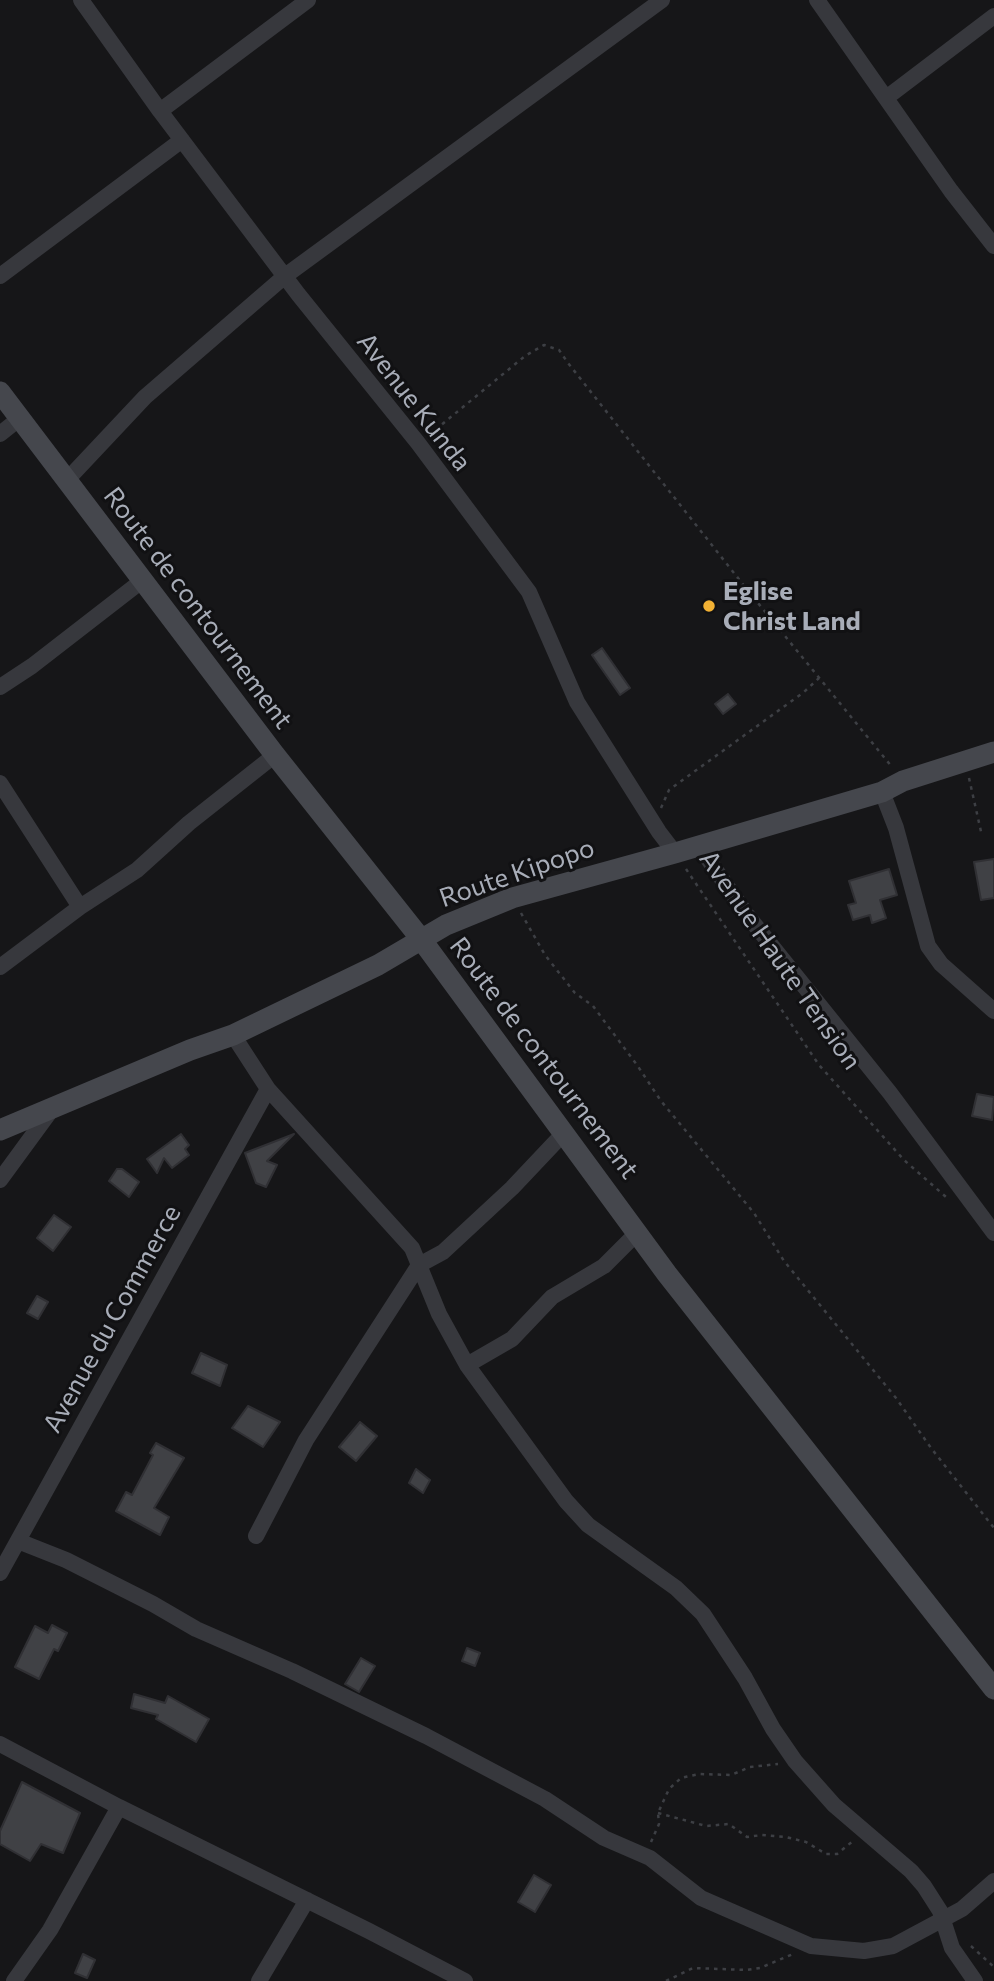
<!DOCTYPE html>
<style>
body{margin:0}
canvas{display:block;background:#161618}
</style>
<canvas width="994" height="1981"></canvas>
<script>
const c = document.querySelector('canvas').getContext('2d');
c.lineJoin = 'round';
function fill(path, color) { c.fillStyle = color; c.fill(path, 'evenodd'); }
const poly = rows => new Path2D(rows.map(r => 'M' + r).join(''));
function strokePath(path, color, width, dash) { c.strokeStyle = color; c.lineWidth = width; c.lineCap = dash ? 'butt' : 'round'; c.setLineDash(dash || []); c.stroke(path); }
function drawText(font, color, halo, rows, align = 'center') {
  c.font = font + ' Commissioner,sans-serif'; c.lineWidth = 6; c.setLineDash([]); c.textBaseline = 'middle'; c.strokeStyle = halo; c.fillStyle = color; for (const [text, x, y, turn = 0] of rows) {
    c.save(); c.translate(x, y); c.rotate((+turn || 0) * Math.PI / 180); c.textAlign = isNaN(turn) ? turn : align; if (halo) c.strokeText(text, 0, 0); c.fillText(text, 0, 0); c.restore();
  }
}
const building = poly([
 [602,648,630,688,620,695,592,655,602,648],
 [728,694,736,704,723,714,715,704,728,694],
 [994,859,994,898,981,900,974,862,994,859],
 [889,869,897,895,880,900,886,918,872,923,870,915,853,920,848,905,856,903,849,881,889,869],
 [977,1094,994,1097,992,1120,972,1116,977,1094],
 [181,1134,189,1145,185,1149,189,1155,172,1168,164,1158,157,1173,147,1159,181,1134],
 [294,1134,267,1161,277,1165,266,1187,256,1183,245,1153,294,1134],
 [117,1169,122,1169,139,1182,129,1197,109,1181,117,1169],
 [54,1215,71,1227,53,1251,37,1238,54,1215],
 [37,1296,48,1302,38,1319,27,1313,37,1296],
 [201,1353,227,1365,220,1386,192,1373,201,1353],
 [248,1406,280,1422,263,1447,232,1428,248,1406],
 [360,1422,377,1436,356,1461,339,1447,360,1422],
 [156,1443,184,1458,154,1508,169,1517,160,1535,116,1511,126,1492,132,1495,153,1455,150,1453,156,1443],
 [416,1469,430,1480,423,1493,409,1483,416,1469],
 [52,1625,67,1633,58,1651,54,1649,39,1679,15,1667,35,1626,48,1633,52,1625],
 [467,1648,480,1653,475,1666,462,1661,467,1648],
 [361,1658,375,1666,359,1692,345,1684,361,1658],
 [134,1694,165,1703,168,1696,209,1719,196,1742,156,1719,158,1715,131,1708,134,1694],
 [22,1782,80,1813,63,1853,41,1844,30,1861,0,1844,0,1831,22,1782],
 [534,1875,551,1885,535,1912,518,1902,534,1875],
 [83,1954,95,1960,87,1978,75,1973,83,1954]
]);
fill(building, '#404145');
strokePath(building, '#303034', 2);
strokePath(poly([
 [429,435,525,356,544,345,559,350,568,363,749,592,892,767],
 [969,778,982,836],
 [661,808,669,790,804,692,819,678],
 [686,869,819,1065,904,1160,946,1197],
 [521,913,545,955,575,993,593,1006,637,1065,661,1101,754,1213,784,1261,896,1398,931,1448,994,1528],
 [658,1813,706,1826,729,1824,747,1837,762,1835,786,1837,806,1842,826,1854,837,1854,853,1841],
 [651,1842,659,1824,658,1813,669,1789,681,1778,699,1774,731,1775,750,1767,778,1764],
 [971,1946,994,1967],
 [666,1981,693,1968,747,1970,760,1968,793,1954]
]), '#3d3f44', 2.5, [3.5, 5]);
strokePath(poly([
 [81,0,160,111,298,294,418,443,529,592,577,702,659,832,675,853],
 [817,0,951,191,994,246],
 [886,98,994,16],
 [160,111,308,0],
 [0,276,182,140],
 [0,434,20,418],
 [66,481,145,397,285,276,662,0],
 [0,687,32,666,143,580],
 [0,783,80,907],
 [882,792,896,828,928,946,941,964,994,1011],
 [699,846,747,915,890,1093,994,1233],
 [0,967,80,907,137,870,189,823,275,755],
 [233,1035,268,1089,412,1248,439,1314,467,1365,566,1501,588,1525,676,1588,703,1614,745,1678,773,1729,795,1761,834,1805,911,1871,924,1886,940,1911,952,1948,975,1981],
 [0,1180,52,1109],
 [467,1365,512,1339,552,1297,604,1266,638,1232],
 [256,1536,306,1440,419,1265,443,1252,512,1188,563,1134],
 [18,1541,66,1560,153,1604,196,1629,292,1671,426,1736,545,1799,604,1838,650,1858,701,1898,811,1946,864,1951,893,1946,962,1909,994,1881],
 [0,1573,268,1089],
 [0,1744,119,1807,369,1931,465,1981],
 [14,1981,50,1930,119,1807],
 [259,1981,307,1900]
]), '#37383d', 16);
strokePath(poly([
 [0,392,275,755,421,939,667,1274,994,1689],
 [0,1130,190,1050,233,1035,378,965,446,925,512,898,675,853,882,792,903,781,994,752]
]), '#45474d', 21);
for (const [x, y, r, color] of [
 [709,606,7,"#f2b134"]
]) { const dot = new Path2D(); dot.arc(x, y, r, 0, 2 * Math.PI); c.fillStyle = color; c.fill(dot); strokePath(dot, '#111113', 2.5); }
drawText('26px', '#a8adb8', '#111113', [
 ["Avenue Kunda",414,402,52],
 ["Route de contournement",198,608,53],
 ["Route Kipopo",517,873,-19],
 ["Avenue Haute Tension",780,960,55],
 ["Route de contournement",544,1058,53],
 ["Avenue du Commerce",112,1319,-61]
]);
drawText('bold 26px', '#a8adb8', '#111113', [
 ["Eglise",723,591],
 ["Christ Land",723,621]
], 'left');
</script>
